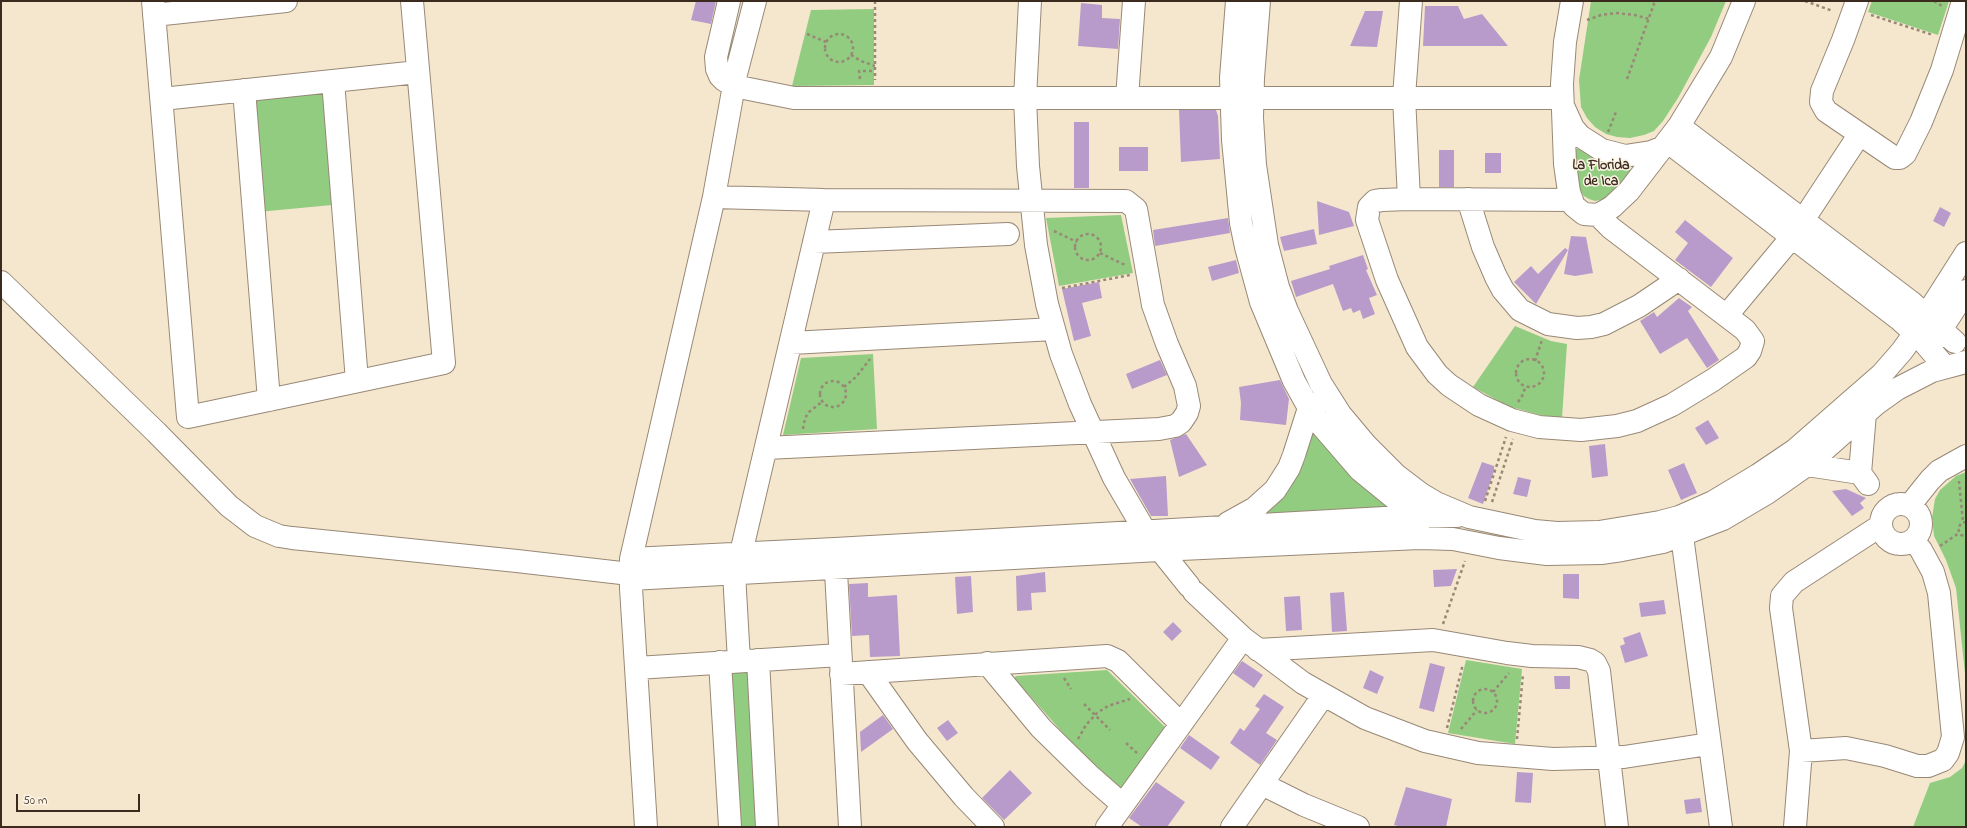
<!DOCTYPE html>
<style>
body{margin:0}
#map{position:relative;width:1967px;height:828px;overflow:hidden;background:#f5e7ce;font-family:"Indie Flower",sans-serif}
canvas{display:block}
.frame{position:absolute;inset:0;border:2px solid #3b2a1e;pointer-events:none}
.scale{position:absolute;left:16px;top:794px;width:124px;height:18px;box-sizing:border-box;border:2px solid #3b2a1e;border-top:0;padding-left:5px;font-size:12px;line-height:14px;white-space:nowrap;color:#3b2a1e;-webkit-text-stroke:3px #fcf5e5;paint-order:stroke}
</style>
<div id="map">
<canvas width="1967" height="828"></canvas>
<div class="frame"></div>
<div class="scale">50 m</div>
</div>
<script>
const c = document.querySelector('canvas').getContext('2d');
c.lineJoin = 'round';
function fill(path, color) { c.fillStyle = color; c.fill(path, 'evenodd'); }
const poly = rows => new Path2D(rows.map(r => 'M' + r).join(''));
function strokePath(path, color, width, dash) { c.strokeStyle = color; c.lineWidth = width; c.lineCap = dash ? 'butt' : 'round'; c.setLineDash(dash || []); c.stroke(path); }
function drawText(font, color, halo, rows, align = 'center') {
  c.font = font + ' "Indie Flower",sans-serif'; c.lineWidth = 3; c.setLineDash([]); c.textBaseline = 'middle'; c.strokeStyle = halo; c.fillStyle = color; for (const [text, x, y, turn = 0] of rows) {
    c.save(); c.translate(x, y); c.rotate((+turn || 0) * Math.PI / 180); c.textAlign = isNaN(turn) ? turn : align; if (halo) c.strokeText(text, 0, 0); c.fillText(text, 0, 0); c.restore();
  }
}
fill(poly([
 [1591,1,1726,1,1711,37,1678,98,1663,121,1654,131,1644,135,1630,138,1617,137,1606,134,1595,127,1587,118,1581,107,1579,80],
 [1872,1,1949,1,1938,35,1868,12],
 [874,9,874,85,792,86,811,10],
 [325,91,332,205,258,212,253,98],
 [1580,148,1629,165,1631,168,1628,177,1605,199,1595,201,1589,199,1584,196,1578,187,1573,154,1575,150],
 [1121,215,1133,273,1059,286,1046,218],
 [1515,326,1551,341,1567,344,1562,418,1540,415,1508,406,1473,387],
 [873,354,877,429,783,435,801,358],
 [1312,430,1393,508,1265,514,1276,505,1293,483,1305,460],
 [1966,472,1966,683,1956,588,1946,560,1934,536,1932,518,1935,499,1940,490,1956,476],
 [1466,660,1522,669,1515,744,1448,733],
 [1107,670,1166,728,1122,790,1071,742,1014,678,1016,676],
 [749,672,761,827,735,827,730,673],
 [1966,760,1966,827,1913,827,1930,783,1950,777,1962,768]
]), '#92cc80');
fill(poly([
 [696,1,716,1,711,24,691,20],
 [1081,3,1102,5,1102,18,1120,19,1118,49,1078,46],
 [1425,6,1458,6,1464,19,1482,14,1508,46,1423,46],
 [1365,11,1383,11,1377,47,1350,46],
 [1179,110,1216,110,1218,116,1220,159,1181,162],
 [1074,122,1089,122,1089,188,1074,188],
 [1119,147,1148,147,1148,171,1119,171],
 [1439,150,1454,150,1454,187,1439,187],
 [1485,153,1501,153,1501,173,1485,173],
 [1317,201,1349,212,1354,226,1319,235],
 [1940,207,1951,213,1944,227,1933,221],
 [1228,218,1230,233,1155,246,1153,230],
 [1685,220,1733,258,1711,287,1675,260,1688,243,1675,232],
 [1314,229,1317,244,1284,251,1280,237],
 [1571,236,1586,237,1593,273,1575,276,1564,274],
 [1565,248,1568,250,1536,304,1514,282,1531,266,1538,274],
 [1363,255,1368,269,1366,270,1377,295,1369,298,1375,314,1363,319,1360,310,1353,313,1351,308,1343,311,1333,284,1296,297,1291,281,1330,269,1329,266],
 [1236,260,1239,273,1212,281,1208,267],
 [1099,282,1102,298,1082,303,1091,336,1074,341,1062,289],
 [1679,298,1692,307,1688,311,1719,360,1707,368,1687,338,1660,354,1640,321,1654,312,1657,317],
 [1160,360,1167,375,1132,389,1126,374],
 [1280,380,1289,399,1286,425,1240,420,1241,403,1239,387],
 [1708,420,1719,438,1706,445,1695,428],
 [1186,434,1207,465,1179,477,1170,440],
 [1605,444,1608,476,1592,478,1589,446],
 [1482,462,1494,466,1494,471,1483,504,1468,498],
 [1684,463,1697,493,1681,500,1668,470],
 [1166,476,1168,516,1151,516,1130,479],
 [1518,477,1531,480,1527,497,1513,494],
 [1846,489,1866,498,1860,503,1864,508,1852,516,1832,491],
 [1457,569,1451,586,1434,587,1433,570],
 [1045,572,1046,592,1031,593,1032,610,1017,611,1016,576],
 [1563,574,1579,574,1579,599,1563,598],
 [971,576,973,612,957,614,955,577],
 [868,583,868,597,897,595,900,656,870,657,869,635,852,636,849,584],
 [1344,592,1347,631,1332,632,1330,593],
 [1300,596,1302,630,1286,631,1284,597],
 [1664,600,1666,614,1641,617,1639,603],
 [1173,622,1182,631,1172,641,1163,632],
 [1640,632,1648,656,1625,663,1620,646,1625,644,1623,638],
 [1242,661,1263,675,1254,688,1233,673],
 [1430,663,1445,667,1434,712,1419,708],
 [1370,670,1384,677,1377,694,1363,688],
 [1554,676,1570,676,1570,689,1555,689],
 [1264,694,1284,707,1266,733,1277,740,1260,765,1230,743,1240,728,1244,731,1260,709,1255,706],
 [883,715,893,729,861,752,860,732],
 [948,720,958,733,947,741,937,728],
 [1189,735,1220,757,1211,770,1180,748],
 [1010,770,1032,793,1004,820,982,798],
 [1517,772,1533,773,1531,803,1515,802],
 [1156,782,1185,802,1167,827,1142,827,1129,818],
 [1406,787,1452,799,1446,827,1402,827,1394,825],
 [1700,798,1702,812,1686,814,1684,800]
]), '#b99bcb');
const minor = poly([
 [153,1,188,417,444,363,412,1],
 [729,1,716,57,717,69,720,76,724,80,734,86,794,98,1562,98],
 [1030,1,1025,98,1028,166,1036,245,1047,304,1061,354,1080,404,1114,478,1145,531,1189,586],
 [1237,1,1231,78,1233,140,1241,223,1246,247,1261,302,1294,381,1309,408,1322,426,1360,470,1393,497,1423,518],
 [1259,1,1253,78,1252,118,1255,165,1267,245,1278,287,1287,311,1321,384,1340,414,1366,445,1396,475,1421,494,1436,503,1469,517,1535,531,1557,533,1599,532,1660,522,1679,517,1713,502,1758,475,1795,450,1882,374,1902,351,1915,333,1966,253],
 [1572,1,1565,42,1562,84,1565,164,1569,192,1574,206,1584,214,1598,215,1612,207,1629,191,1679,126,1721,57,1744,1],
 [1857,1,1843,40,1822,91,1821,102,1826,111,1895,158,1900,158,1905,154,1921,122,1942,70,1963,1],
 [154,15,286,1],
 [333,81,357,381],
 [244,90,269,400],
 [1127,98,1134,1],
 [162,99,418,72],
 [1564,108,1573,128,1580,136,1602,150,1625,156,1651,152,1664,147],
 [1679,126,1911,302,1955,342],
 [1668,142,1899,319,1922,340,1945,367],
 [714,197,824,200,1126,201,1136,209,1153,305,1167,344,1185,386,1189,406,1187,413,1181,422,1175,426,1159,429,766,448],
 [1409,199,1404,97,1411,1],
 [1468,199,1483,247,1496,277,1503,290,1520,310,1548,324,1577,328,1591,327,1604,324,1639,306,1679,279],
 [1572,200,1409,199,1382,200,1375,201,1369,207,1367,220,1387,280,1417,347,1437,374,1449,385,1479,405,1512,420,1539,427,1581,430,1617,426,1637,421,1672,405,1713,380,1746,357,1750,351,1753,341,1745,330,1611,228,1598,215],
 [814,242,1008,234],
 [1,282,156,432,229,506,255,526,279,536,292,538,517,561,630,574],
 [1727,315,1792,237,1859,135],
 [1933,342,1966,291],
 [791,343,1054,329],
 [1865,413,1860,473,1868,484],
 [1802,458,1807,465,1860,473],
 '1881 524a20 20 0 1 1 40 0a20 20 0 1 1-40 0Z',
 [1910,505,1930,480,1939,471,1966,456],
 [1680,521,1721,827],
 [1228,523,1255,508,1275,490,1289,468,1294,455,1309,408,1318,403],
 [835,553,850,827],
 [631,559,835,549,1420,516,1457,516],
 [631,579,1159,550,1419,538,1453,539,1499,548,1547,554,1601,553,1622,550,1663,542,1723,519,1767,493,1807,465,1876,404,1897,389,1932,371,1966,362],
 [1194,592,1243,638,1303,683,1365,718,1425,741,1478,753,1553,759,1624,757,1709,744],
 [1258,650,1433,640,1507,653,1532,656,1578,657,1590,660,1595,663,1599,671,1617,827],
 [758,660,767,827],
 [739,661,734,573,741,553,824,200],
 [720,662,730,827],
 [987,663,1041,728,1090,776,1123,805],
 [637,668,840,655],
 [868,672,917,741,964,797,993,827],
 [841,674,1107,656,1118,661,1181,724],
 [1801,751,1846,748,1885,756,1917,766,1928,766,1943,760,1948,753,1953,737,1939,593,1933,572,1921,550,1913,540],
 [1262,784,1304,805,1358,827],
 [646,827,631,588,631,559,714,197,736,74,755,1],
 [1107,827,1243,638],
 [1232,827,1323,696],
 [1795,827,1801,751,1781,608,1782,596,1794,582,1880,526]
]);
strokePath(minor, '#988876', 24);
strokePath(poly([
 [875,1,875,80],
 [1805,1,1833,11],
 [1934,1,1942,6],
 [1871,15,1933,35],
 [1587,20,1601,15,1616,13,1635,15,1649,19],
 [807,34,826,42],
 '825 48a14 14 0 1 1 28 0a14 14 0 1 1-28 0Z',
 [851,55,861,61,875,66],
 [860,79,859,71,875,71],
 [1627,79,1655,1],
 [1608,132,1616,112],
 [1054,231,1077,242],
 '1075 247a13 13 0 1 1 26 0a13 13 0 1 1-26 0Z',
 [1100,253,1127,266],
 [1062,288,1130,275],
 '1516 373a14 14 0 1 1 28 0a14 14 0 1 1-28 0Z',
 [1535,361,1542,340],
 '820 394a13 13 0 1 1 26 0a13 13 0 1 1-26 0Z',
 [844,387,856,377,870,359],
 [1518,402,1522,396,1526,386],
 [803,429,805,418,809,412,823,401],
 [1959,481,1963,522],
 [1485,501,1506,437],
 [1492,502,1513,439],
 [1966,522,1961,523,1958,529,1961,535,1966,536],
 [1940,546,1959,533],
 [1443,624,1465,561],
 [1064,678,1071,689],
 '1473 701a12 12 0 1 1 24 0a12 12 0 1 1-24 0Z',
 [1493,692,1509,673],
 [1084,704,1110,730],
 [1447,728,1463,664],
 [1461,729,1477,710],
 [1078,739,1086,725,1097,713,1108,706,1130,699],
 [1517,739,1523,674],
 [1126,743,1137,753]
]), '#988876', 2.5, [3, 3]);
strokePath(minor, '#fff', 22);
drawText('bold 14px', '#3b2a1e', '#fcf5e5', [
 ["La Florida",1601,167],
 ["de Ica",1601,183]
]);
</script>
